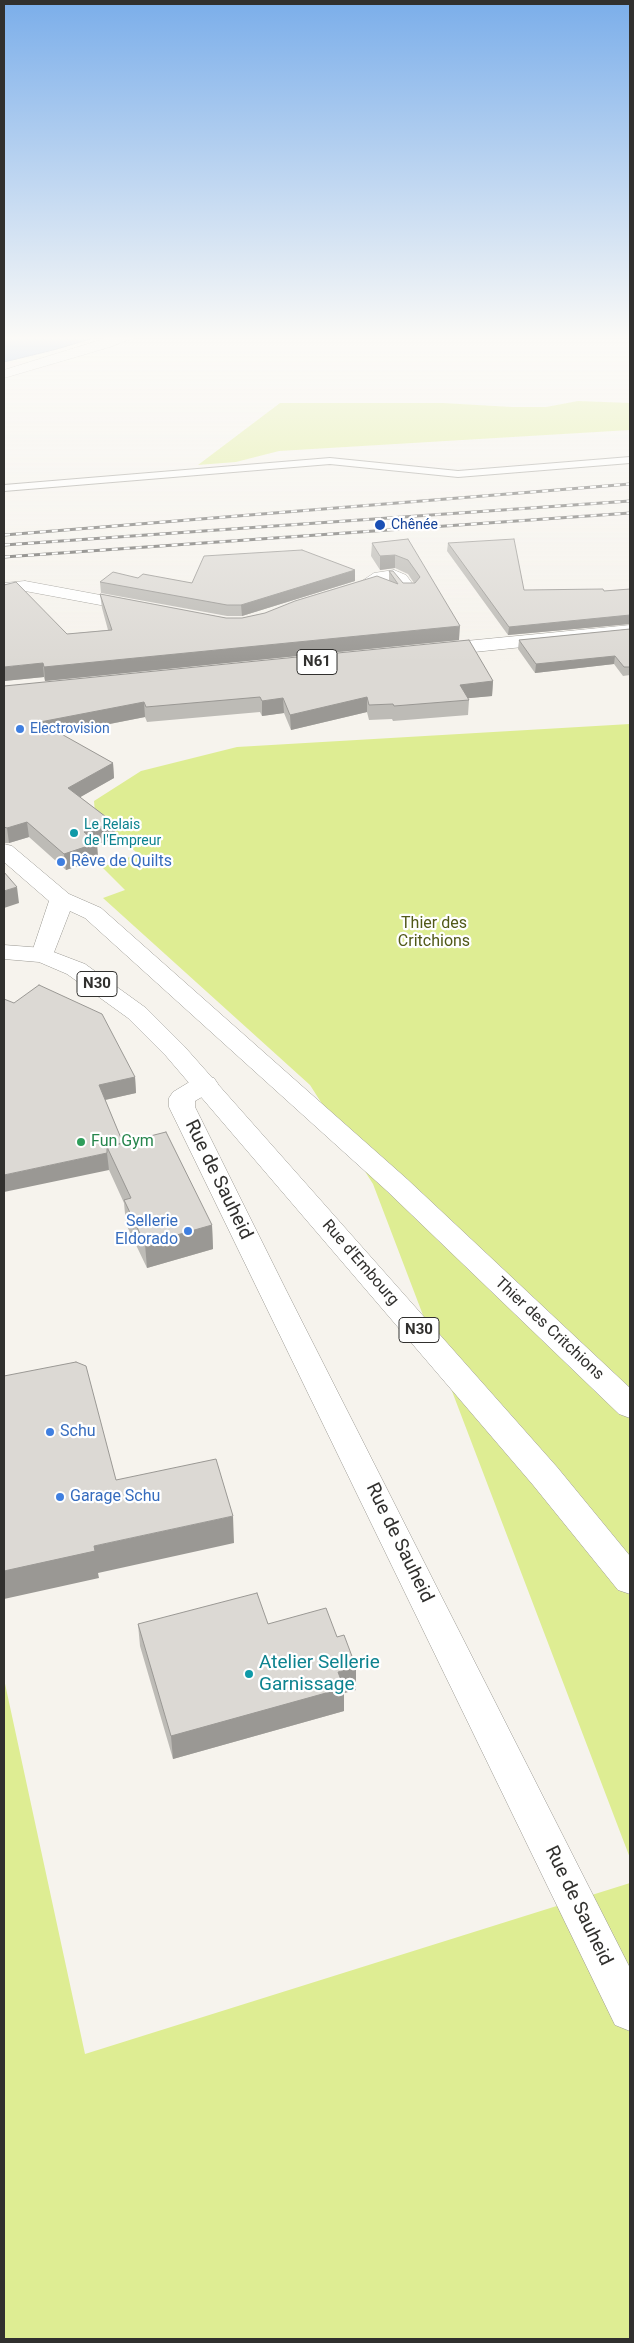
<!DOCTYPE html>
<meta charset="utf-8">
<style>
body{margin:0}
#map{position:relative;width:634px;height:2343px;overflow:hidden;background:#f6f3ed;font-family:Roboto,sans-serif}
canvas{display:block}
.frame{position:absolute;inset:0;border:5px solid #31302e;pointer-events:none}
</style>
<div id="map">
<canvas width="634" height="2343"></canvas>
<div class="frame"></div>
</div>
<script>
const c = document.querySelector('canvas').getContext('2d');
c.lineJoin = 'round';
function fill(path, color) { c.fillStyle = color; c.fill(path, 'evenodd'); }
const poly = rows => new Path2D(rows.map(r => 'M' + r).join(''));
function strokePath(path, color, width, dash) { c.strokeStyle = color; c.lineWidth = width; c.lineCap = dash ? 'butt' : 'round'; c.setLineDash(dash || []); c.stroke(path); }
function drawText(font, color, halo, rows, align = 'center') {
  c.font = font + ' Roboto,sans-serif'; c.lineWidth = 4.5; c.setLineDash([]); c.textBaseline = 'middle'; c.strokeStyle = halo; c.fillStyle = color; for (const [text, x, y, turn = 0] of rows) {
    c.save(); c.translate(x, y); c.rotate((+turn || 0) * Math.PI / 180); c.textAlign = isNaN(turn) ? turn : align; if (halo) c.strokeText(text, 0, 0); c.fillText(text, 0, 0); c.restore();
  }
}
fill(poly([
 [578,401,630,403,630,430,279,451,236,462,198,465,280,403,443,403,512,407,546,407],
 [630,724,630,1858,373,1184,310,1085,103,898,125,890,102,867,138,854,95,813,94,801,141,771,237,747],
 [4,1679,85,2054,630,1883,630,2339,4,2339]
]), '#deed93');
const water = poly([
 [13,335,103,335,57,349,4,362,4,339,13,335]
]);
fill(water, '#78a4ed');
strokePath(water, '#6381b4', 1);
const service = poly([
 [630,457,630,463,458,477,330,464,4,491,4,485,330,458,458,471,630,457]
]);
const minor = poly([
 [394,570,406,575,418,591,415,595,403,595,391,581,385,582,374,589,347,597,341,596,338,592,341,588,362,581,374,573,394,570],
 [25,581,138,602,144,603,147,607,144,611,138,612,25,591,4,593,4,583,25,581],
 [4,844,12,846,69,894,101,908,407,1179,630,1388,630,1418,619,1414,387,1191,85,918,70,911,51,960,43,962,35,960,31,955,49,901,4,862,4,844],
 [205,1076,214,1078,218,1084,214,1090,195,1101,195,1107,286,1290,630,1968,630,2031,615,2025,169,1107,169,1098,173,1092,196,1078,205,1076]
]);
const primary = poly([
 [116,335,135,335,133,338,110,347,4,378,4,370,116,335],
 [630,625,630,636,435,656,428,654,426,650,428,646,435,644,630,625],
 [4,945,43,948,85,964,146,1008,184,1046,557,1467,630,1556,630,1594,618,1590,533,1485,166,1056,128,1018,67,974,39,962,4,959,4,945]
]);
strokePath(service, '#9b9993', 2);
strokePath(minor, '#9b9993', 1);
strokePath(primary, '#9b9993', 1);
fill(service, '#fff');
fill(minor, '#fff');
fill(primary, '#fff');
const rail = poly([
 [4,535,630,484],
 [4,545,630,501],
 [4,557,630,513]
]);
strokePath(rail, '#676663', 3);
strokePath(rail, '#fff', 2, [6]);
fill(poly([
 [408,539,459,640,45,681,44,677,4,681,67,634,108,630,102,608,100,594,226,618,242,618,265,613,389,580,389,571,403,583,414,583,408,574,395,568,380,570,371,556,372,543],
 [448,543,524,590,604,591,630,589,630,624,508,635,447,551],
 [355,570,355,581,242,616,227,616,101,593,100,582,138,578,192,583],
 [630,629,630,675,623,676,614,664,535,673,518,649,519,640],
 [493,681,492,696,468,698,469,700,468,715,393,721,392,719,369,720,367,712,291,730,284,713,262,716,260,712,147,722,145,717,60,734,113,763,114,778,80,797,114,823,116,839,97,844,98,859,66,870,29,837,9,843,4,843,4,686],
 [4,999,135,1077,136,1093,105,1100,123,1143,212,1225,213,1249,147,1268,126,1224,124,1203,109,1170],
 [138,1624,268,1624,356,1690,344,1693,344,1711,173,1759,140,1646]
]), '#bdbbb6');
fill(poly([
 [395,555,395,568,380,570,380,556],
 [355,570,355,581,242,616,241,605],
 [630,615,630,624,508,635,509,627],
 [460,626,459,640,45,681,44,667],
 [615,656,614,664,535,673,536,664],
 [43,663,44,677,4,681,4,667],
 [493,681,492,696,460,699,460,685],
 [367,697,367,712,291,730,290,715],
 [283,698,284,713,262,716,262,701],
 [144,702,145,717,42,737,40,722],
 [113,763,114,778,70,803,68,788],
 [27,822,29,837,9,843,7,828],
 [114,823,116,839,97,844,98,859,66,870,64,854,84,832],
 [17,887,19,903,4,908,4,891],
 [135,1077,136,1093,100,1101,99,1085],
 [107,1153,109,1170,4,1192,4,1175],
 [212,1225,213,1249,147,1268,145,1244],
 [233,1516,234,1543,98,1573,99,1578,4,1599,4,1571,94,1546],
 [356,1667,356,1690,344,1693,344,1711,173,1759,171,1736,338,1672]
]), '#9a9894');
const building = poly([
 [408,539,460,626,44,667,43,663,4,667,4,585,16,582,67,634,112,630,100,594,226,618,242,618,265,613,295,601,377,576,398,584,389,571,393,571,403,583,415,583,420,577,408,560,395,555,380,556,372,543,408,539],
 [514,539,524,590,603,589,604,591,630,589,630,615,509,627,448,543,514,539],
 [302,550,355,570,241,605,227,605,100,582,113,572,138,578,143,574,192,583,204,556,302,550],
 [630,629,630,667,624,667,615,656,536,664,519,640,630,629],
 [469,640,493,681,460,685,469,700,394,706,393,704,369,705,367,697,290,715,283,698,262,701,260,697,146,707,144,702,40,722,113,763,68,788,114,823,84,832,97,843,64,854,27,822,7,828,4,827,4,686,469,640],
 [4,872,17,887,4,891,4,872],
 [39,985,102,1014,135,1077,99,1085,123,1143,107,1147,107,1153,4,1175,4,999,14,1003,39,985],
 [166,1132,212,1225,145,1244,124,1200,131,1198,107,1147,166,1132],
 [76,1362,86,1366,116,1480,216,1459,233,1516,94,1546,95,1551,4,1571,4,1376,76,1362],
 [257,1593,268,1624,326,1608,337,1637,344,1635,356,1667,338,1672,344,1688,171,1736,138,1624,257,1593]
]);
fill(building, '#dcd9d4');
strokePath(building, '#9a9894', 1);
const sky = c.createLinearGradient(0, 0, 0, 663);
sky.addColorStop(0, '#7baeea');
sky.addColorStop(0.51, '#fbfaf7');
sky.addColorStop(1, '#fbfaf700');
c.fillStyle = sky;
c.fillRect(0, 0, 634, 663);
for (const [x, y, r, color] of [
 [380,525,6,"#1a4fb4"],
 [20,729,5,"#3f7fe0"],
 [74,833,5,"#0f9aa8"],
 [61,862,5,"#3f7fe0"],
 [81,1142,5,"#2e9e5b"],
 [188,1231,5,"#3f7fe0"],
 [50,1432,5,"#3f7fe0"],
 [60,1497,5,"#3f7fe0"],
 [249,1674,5,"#0f9aa8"]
]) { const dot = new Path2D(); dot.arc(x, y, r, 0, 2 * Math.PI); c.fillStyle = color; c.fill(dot); strokePath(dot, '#fff', 2); }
drawText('14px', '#164399', '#fff', [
 ["Chênée",391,525]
], 'left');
drawText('14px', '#366cbe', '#fff', [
 ["Electrovision",30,729]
], 'left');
drawText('14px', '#0d838f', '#fff', [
 ["Le Relais",84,825],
 ["de l'Empreur",84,841]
], 'left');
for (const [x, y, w] of [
 [317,662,40],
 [97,984,40],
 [419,1330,40]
]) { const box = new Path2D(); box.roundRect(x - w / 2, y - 12.5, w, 25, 4); c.fillStyle = '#fff'; c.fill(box); strokePath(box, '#31302e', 1); }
drawText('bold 15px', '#31302e', null, [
 ["N61",317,662],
 ["N30",97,984],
 ["N30",419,1330]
]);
drawText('16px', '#366cbe', '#fff', [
 ["Rêve de Quilts",71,862],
 ["Sellerie",178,1222,"right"],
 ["Eldorado",178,1240,"right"],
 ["Schu",60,1432],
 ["Garage Schu",70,1497]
], 'left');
drawText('16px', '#515918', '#fff', [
 ["Thier des",434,924],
 ["Critchions",434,942]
]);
drawText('16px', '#27864d', '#fff', [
 ["Fun Gym",91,1142]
], 'left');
drawText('16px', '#31302e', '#fff', [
 ["Rue d'Embourg",360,1263,49],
 ["Thier des Critchions",549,1329,43]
]);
drawText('19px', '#31302e', '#fff', [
 ["Rue de Sauheid",218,1180,64],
 ["Rue de Sauheid",399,1543,64],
 ["Rue de Sauheid",578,1906,64]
]);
drawText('19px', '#0d838f', '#fff', [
 ["Atelier Sellerie",259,1663],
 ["Garnissage",259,1685]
], 'left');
</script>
